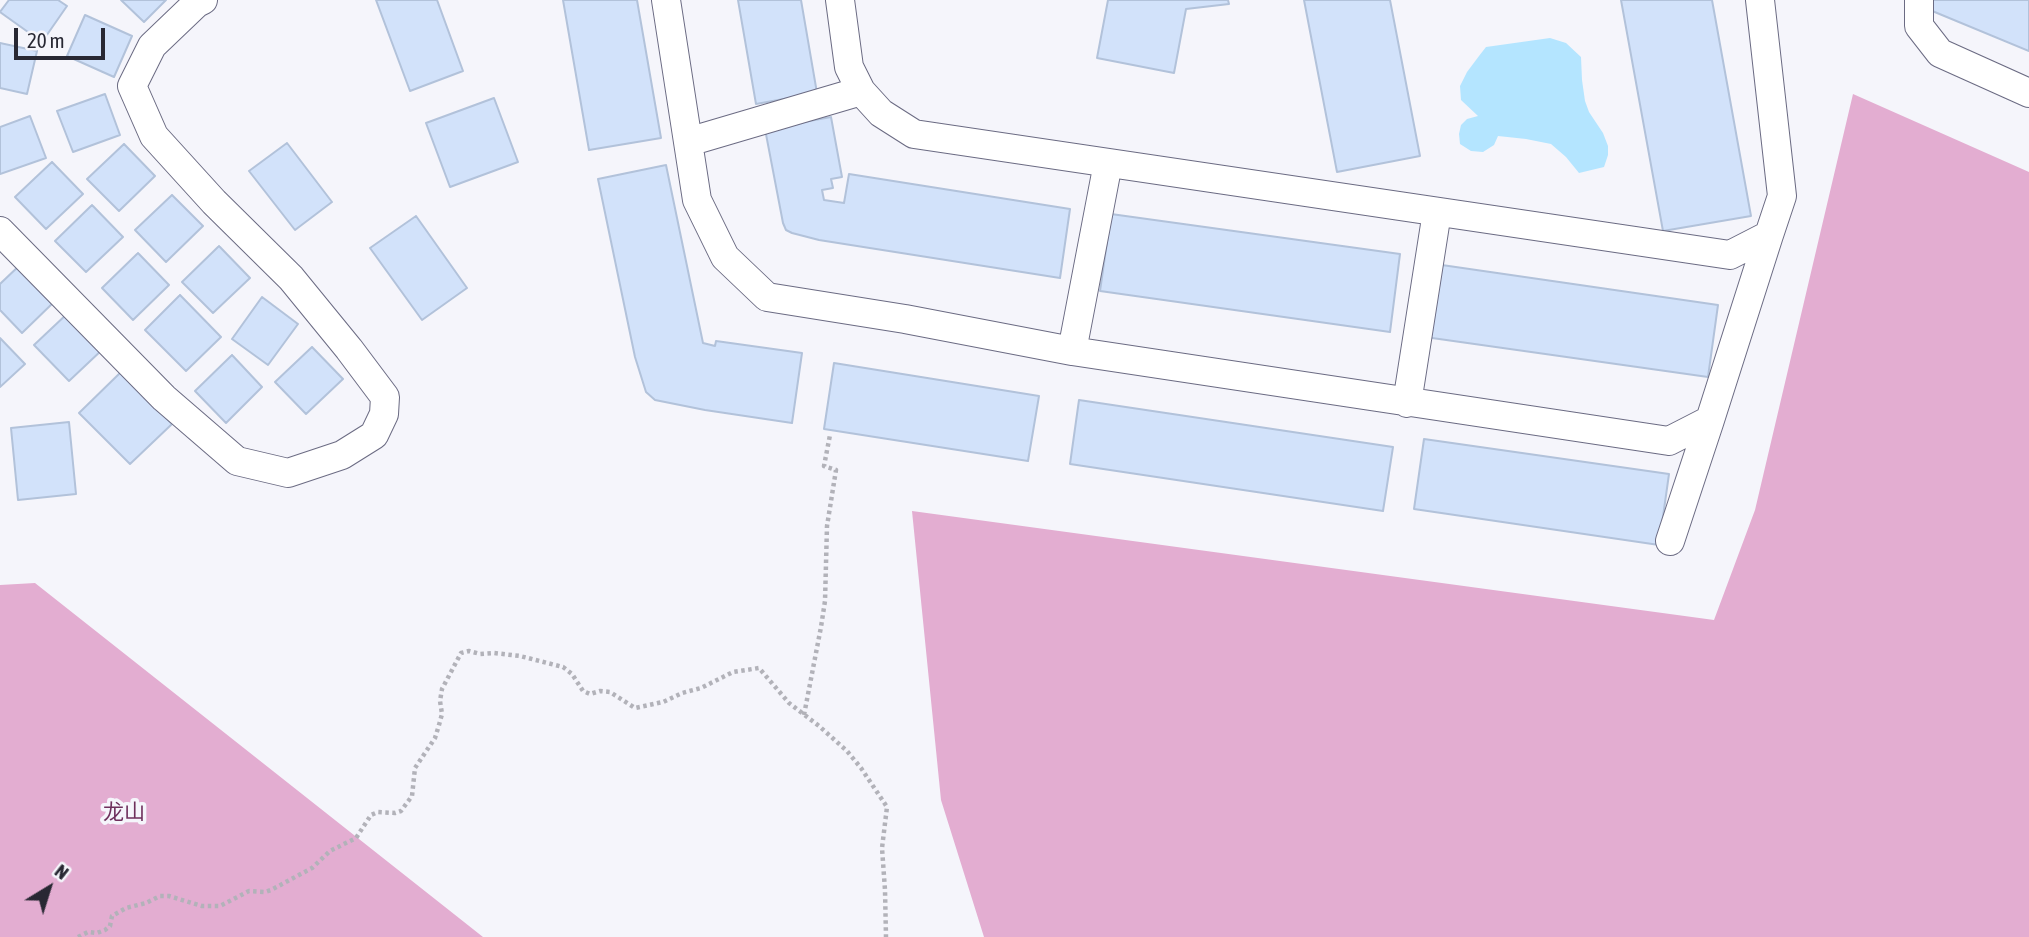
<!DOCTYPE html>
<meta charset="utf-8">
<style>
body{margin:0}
#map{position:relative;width:2029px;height:937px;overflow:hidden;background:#f5f5fb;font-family:"Asap Condensed",sans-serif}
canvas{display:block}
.north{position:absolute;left:14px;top:853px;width:70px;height:70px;-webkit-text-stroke:5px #f5f5fb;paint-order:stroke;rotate:38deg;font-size:19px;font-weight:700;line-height:28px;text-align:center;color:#282833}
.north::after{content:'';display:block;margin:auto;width:24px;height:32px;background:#282833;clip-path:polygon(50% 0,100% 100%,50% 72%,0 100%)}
.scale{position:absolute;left:14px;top:28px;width:91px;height:32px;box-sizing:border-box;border:4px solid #282833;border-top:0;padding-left:9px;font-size:21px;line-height:24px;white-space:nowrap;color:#282833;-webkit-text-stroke:5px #f5f5fb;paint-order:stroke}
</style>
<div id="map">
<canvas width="2029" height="937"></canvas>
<div class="north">N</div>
<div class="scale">20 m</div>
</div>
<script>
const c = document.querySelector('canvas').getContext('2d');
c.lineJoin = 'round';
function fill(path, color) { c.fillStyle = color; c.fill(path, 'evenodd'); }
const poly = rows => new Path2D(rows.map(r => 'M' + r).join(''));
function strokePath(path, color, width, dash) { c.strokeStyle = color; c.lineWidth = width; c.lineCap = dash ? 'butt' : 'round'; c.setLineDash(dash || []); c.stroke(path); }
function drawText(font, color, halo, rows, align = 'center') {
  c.font = font + ' "Asap Condensed","Noto Sans SC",sans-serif'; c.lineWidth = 7; c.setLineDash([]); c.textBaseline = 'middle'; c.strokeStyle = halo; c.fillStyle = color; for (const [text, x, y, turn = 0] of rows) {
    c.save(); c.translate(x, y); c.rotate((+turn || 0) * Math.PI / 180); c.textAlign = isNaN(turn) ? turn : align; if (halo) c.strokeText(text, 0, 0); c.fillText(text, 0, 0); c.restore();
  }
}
fill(poly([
 [1853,94,2029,172,2029,937,984,937,941,800,912,511,1714,620,1755,510],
 [35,583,483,937,0,937,0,585]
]), '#e3add1');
fill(poly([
 [1550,38,1566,43,1581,57,1582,80,1585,101,1589,112,1603,133,1608,146,1608,155,1604,167,1579,173,1566,157,1551,144,1526,139,1498,136,1494,145,1483,152,1471,151,1460,144,1459,134,1461,125,1467,119,1478,116,1461,100,1460,86,1467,72,1479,56,1486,47]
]), '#b4e5ff');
const building = poly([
 [9,0,58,0,67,6,42,42,0,12,9,0],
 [121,0,166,0,144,22,121,0],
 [376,0,437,0,463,71,410,91,376,0],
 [563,0,637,0,661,138,589,150,563,0],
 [738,0,801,0,817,93,756,104,738,0],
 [1108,0,1228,0,1229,4,1186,9,1174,73,1097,58,1108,0],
 [1304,0,1390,0,1420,156,1337,172,1304,0],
 [1621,0,1712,0,1751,216,1663,231,1621,0],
 [1928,0,2029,0,2029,51,1925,8,1928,0],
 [85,15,132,36,114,77,67,56,85,15],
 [0,43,37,51,27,94,0,88,0,43],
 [105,94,120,135,73,152,57,111,105,94],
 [494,98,518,162,450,187,426,123,494,98],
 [30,116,46,158,0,174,0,127,30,116],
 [831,117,842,177,831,179,833,188,822,190,824,200,844,203,849,174,1070,209,1060,278,819,240,792,233,786,230,783,223,765,129,831,117],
 [287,143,332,202,295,230,249,171,287,143],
 [124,144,155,176,119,211,87,179,124,144],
 [52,162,83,194,46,229,15,197,52,162],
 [666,165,703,343,715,346,716,341,802,353,792,423,705,410,655,400,646,392,635,357,598,179,666,165],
 [172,195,203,226,166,262,135,230,172,195],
 [92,205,123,237,86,272,55,241,92,205],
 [1111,214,1400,254,1390,332,1100,291,1111,214],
 [416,216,467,288,422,320,370,248,416,216],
 [219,246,250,278,213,313,182,282,219,246],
 [138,253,169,285,133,320,102,288,138,253],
 [21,264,56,300,22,333,0,310,0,284,21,264],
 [1435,264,1718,305,1708,377,1425,337,1435,264],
 [180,295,221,337,186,371,145,330,180,295],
 [262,297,298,324,268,365,232,339,262,297],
 [69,312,104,348,69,381,34,345,69,312],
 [0,338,25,364,0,387,0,338],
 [312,347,343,379,306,414,275,382,312,347],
 [232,355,262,387,226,423,195,391,232,355],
 [834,363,1039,396,1028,461,824,429,834,363],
 [121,372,172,424,130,464,79,413,121,372],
 [1079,400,1393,447,1383,511,1070,464,1079,400],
 [69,422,76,494,18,500,11,428,69,422],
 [1424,439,1669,474,1659,545,1414,509,1424,439]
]);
fill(building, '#d2e2fa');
strokePath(building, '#b2c2da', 2);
const minor = poly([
 [666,0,697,200,725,257,767,297,905,319,1072,351,1669,441,1710,420,1769,235],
 [840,0,849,67,861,91,881,113,914,134,1730,255,1769,235,1782,196,1760,0],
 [1919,0,1919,26,1940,53,2029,93],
 [688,142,861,91],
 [0,231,164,398,237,461,288,473,342,455,374,435,384,414,385,397,349,349,291,278,214,202,154,136,132,86,152,46,197,3,203,0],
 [1072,351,1108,163],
 [1407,403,1437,212],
 [1670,541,1710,420]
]);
strokePath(minor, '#6b6b83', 30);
strokePath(poly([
 [804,715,821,627,825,601,827,526,836,470,824,466,830,435],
 [78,937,88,932,97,933,105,930,110,926,112,916,126,908,146,903,160,896,169,896,202,906,220,906,249,891,265,892,271,890,312,868,330,851,356,838,371,815,378,812,395,813,401,811,412,796,415,768,435,738,439,725,442,714,440,701,442,689,461,653,469,651,480,654,494,653,520,656,563,667,572,674,583,691,590,694,600,691,610,692,635,708,663,702,682,693,701,688,733,672,759,668,789,703,819,726,847,751,861,768,887,807,882,848,885,890,886,937]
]), '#b2b2b9', 4.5, [3.5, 3.5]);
strokePath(minor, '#fff', 28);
drawText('21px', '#6e2f5c', '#f5f5fb', [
 ["龙山",124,812]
]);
</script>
